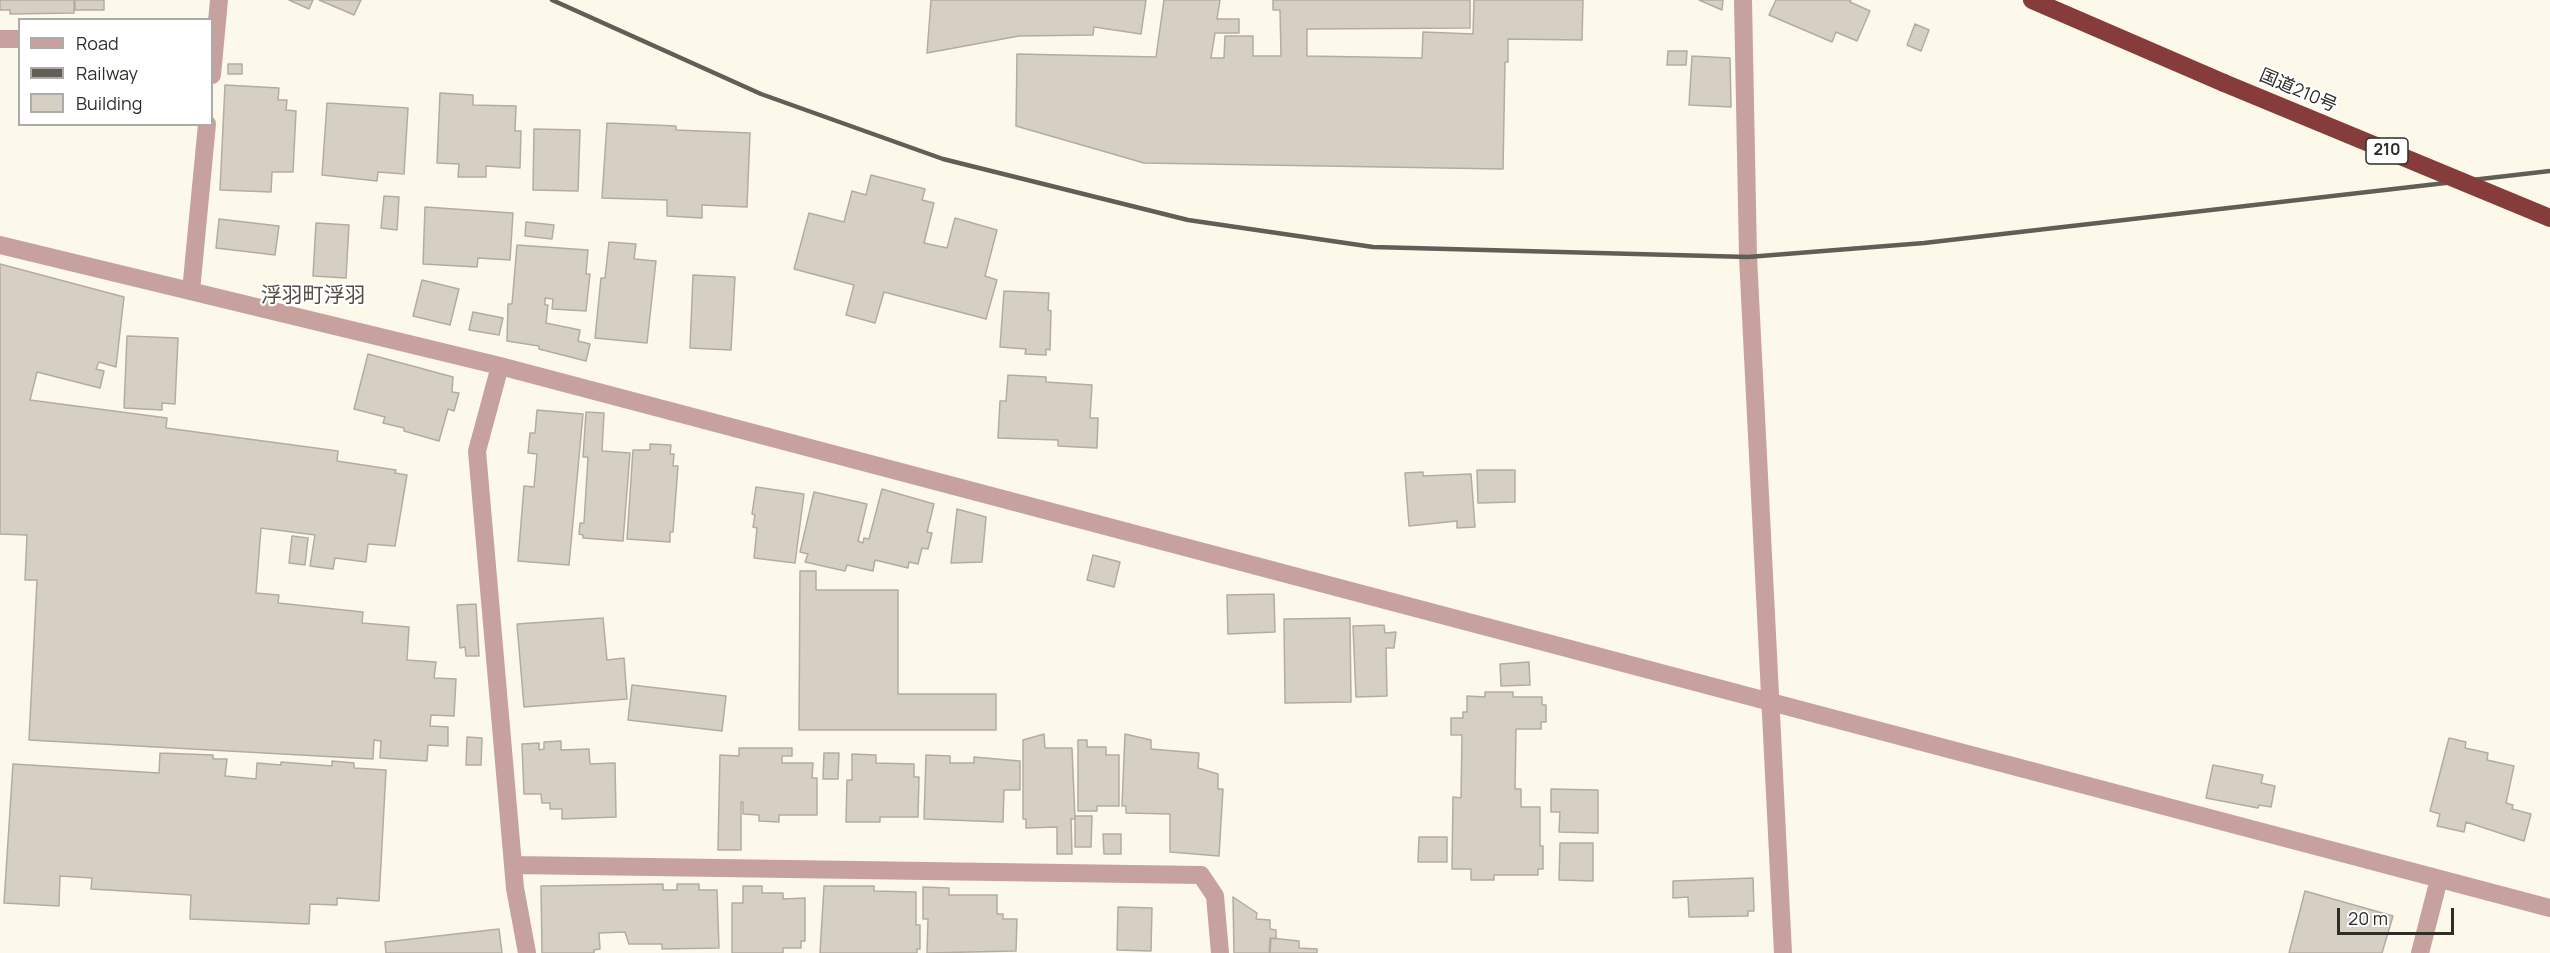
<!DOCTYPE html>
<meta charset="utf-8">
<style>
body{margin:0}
#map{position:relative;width:2550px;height:953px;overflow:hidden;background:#fcf8ea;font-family:Manrope,sans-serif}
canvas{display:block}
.legend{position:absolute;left:18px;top:18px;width:195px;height:108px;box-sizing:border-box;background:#fff;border:2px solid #acaba9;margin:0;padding:8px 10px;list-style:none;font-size:18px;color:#2f2d28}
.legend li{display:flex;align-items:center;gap:12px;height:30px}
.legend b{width:30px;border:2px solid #acaba9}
.scale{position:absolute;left:2337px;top:908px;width:117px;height:27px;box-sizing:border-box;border:3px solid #2f2d28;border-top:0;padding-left:8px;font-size:18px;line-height:21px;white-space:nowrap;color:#2f2d28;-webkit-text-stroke:4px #fff;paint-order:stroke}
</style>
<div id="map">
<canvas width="2550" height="953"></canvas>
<ul class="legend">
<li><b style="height:8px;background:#c7a19e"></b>Road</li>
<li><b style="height:8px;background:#615e57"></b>Railway</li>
<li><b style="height:16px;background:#d5d0c3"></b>Building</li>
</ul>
<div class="scale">20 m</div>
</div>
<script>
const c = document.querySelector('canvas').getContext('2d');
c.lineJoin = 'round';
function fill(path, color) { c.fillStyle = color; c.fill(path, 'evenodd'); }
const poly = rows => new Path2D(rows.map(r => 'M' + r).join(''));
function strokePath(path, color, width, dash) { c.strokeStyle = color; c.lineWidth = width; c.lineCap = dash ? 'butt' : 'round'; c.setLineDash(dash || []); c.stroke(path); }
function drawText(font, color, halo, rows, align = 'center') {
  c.font = font + ' Manrope,"Noto Sans JP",sans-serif'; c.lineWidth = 4.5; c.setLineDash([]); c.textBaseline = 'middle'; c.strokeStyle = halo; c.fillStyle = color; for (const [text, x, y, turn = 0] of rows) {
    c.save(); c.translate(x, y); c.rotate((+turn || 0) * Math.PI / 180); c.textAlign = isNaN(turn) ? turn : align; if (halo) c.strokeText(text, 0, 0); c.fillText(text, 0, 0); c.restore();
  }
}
const building = poly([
 [0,0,74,0,74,13,10,14,10,10,0,10,0,0],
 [75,0,104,0,104,10,75,10,75,0],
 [289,0,313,0,309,9,289,0],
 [319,0,361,0,354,15,319,0],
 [931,0,1146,0,1141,34,1094,27,1093,35,1019,36,927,53,931,0],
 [1164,0,1220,0,1217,19,1239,19,1239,33,1215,33,1211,58,1224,58,1225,36,1253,36,1253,56,1281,56,1280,10,1273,10,1273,0,1470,0,1470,28,1307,29,1307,56,1422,58,1423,32,1473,34,1474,0,1583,0,1582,40,1508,39,1508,62,1505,62,1503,169,1144,163,1016,126,1017,54,1156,57,1164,0],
 [1699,0,1723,0,1722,10,1699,0],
 [1776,0,1851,0,1850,2,1870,11,1857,41,1836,32,1832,42,1769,15,1776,0],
 [1915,24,1929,30,1921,51,1907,45,1915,24],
 [1668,51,1687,51,1686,65,1667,65,1668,51],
 [1692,56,1730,58,1731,107,1689,105,1692,56],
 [228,64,242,64,242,74,228,74,228,64],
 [225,85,279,88,278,100,287,100,286,110,296,111,293,172,272,172,271,192,220,190,225,85],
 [440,93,473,95,473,105,516,106,515,131,521,131,520,168,486,166,486,177,458,177,459,164,437,163,440,93],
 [327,103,408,108,404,174,378,172,377,181,322,175,327,103],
 [607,123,676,126,676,130,750,133,747,207,702,205,702,218,667,216,667,200,602,198,607,123],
 [534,129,580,130,578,191,533,190,534,129],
 [871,175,925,189,922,200,934,203,924,243,947,248,955,218,997,230,985,276,997,280,986,319,884,292,875,323,846,315,854,285,794,269,809,213,844,222,852,191,866,195,871,175],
 [384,196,399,197,397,230,381,228,384,196],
 [425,207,513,213,510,260,478,258,477,267,423,264,425,207],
 [219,219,279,226,275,255,216,248,219,219],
 [526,222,554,225,552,239,525,236,526,222],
 [316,223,349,225,346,278,313,276,316,223],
 [609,242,636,244,634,259,656,261,647,343,595,338,601,278,605,278,609,242],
 [517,245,588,250,586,274,590,274,586,311,552,309,553,299,545,298,545,305,548,305,546,323,580,330,578,341,590,344,586,361,539,349,539,346,507,341,508,304,512,304,517,245],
 [0,264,124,297,116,367,99,362,96,369,104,371,100,388,37,372,30,400,167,418,166,428,338,451,337,461,396,470,395,473,407,475,395,546,368,544,366,562,335,558,333,569,310,566,315,535,261,528,256,593,279,595,278,603,363,612,362,623,409,627,407,660,436,662,434,678,456,679,454,716,431,715,430,726,448,727,448,746,428,745,427,761,380,758,381,741,374,740,373,759,29,740,37,580,25,580,27,535,0,534,0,264],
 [693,275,735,277,731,350,690,348,693,275],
 [422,280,459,289,450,325,413,316,422,280],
 [1004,291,1049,293,1048,310,1051,311,1050,350,1046,349,1046,355,1025,354,1026,349,1000,347,1004,291],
 [473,312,503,318,499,335,469,330,473,312],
 [127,336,178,338,175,404,162,403,162,410,124,408,127,336],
 [368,354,453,377,452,392,459,393,454,411,448,409,439,441,404,431,404,428,383,423,385,417,354,409,368,354],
 [1008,375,1046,377,1046,382,1092,385,1090,418,1098,418,1097,448,1058,446,1058,440,998,438,1000,401,1006,401,1008,375],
 [537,410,583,414,569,565,518,561,524,486,534,487,537,454,528,453,530,433,535,433,537,410],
 [586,412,604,413,602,451,630,453,623,541,583,538,583,535,579,534,580,523,584,523,588,457,583,457,586,412],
 [650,444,671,445,670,454,674,454,673,466,678,466,673,532,670,532,670,542,627,539,633,450,650,450,650,444],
 [1477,470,1515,470,1515,502,1478,503,1477,470],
 [1423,472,1423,476,1471,474,1475,527,1457,528,1457,521,1409,526,1405,473,1423,472],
 [756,487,804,494,795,563,754,558,757,528,753,527,755,515,752,514,756,487],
 [882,489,934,504,927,532,932,533,928,549,922,548,918,564,909,562,908,568,875,560,873,571,847,565,845,571,805,562,808,554,800,552,814,492,867,504,858,541,863,543,864,538,869,539,882,489],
 [957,509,986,517,982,562,951,563,957,509],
 [292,536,308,538,305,565,289,563,292,536],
 [1093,555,1120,562,1114,587,1087,580,1093,555],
 [800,571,816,571,816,590,898,590,898,694,996,694,996,730,799,730,800,571],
 [1274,594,1275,632,1228,634,1227,595,1274,594],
 [476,604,479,656,466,656,465,647,460,648,457,605,476,604],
 [603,618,607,660,624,658,627,699,524,707,517,624,603,618],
 [1350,618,1351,702,1285,703,1284,619,1350,618],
 [1384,625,1385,633,1396,632,1394,648,1386,648,1387,696,1356,697,1353,626,1384,625],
 [1529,662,1530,685,1501,686,1500,664,1529,662],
 [632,685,726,696,722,731,628,720,632,685],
 [1485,692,1513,692,1513,697,1542,697,1542,705,1546,705,1546,722,1541,722,1541,729,1516,729,1515,789,1521,789,1521,807,1540,807,1540,846,1543,846,1543,869,1538,869,1538,875,1494,875,1494,880,1471,880,1471,869,1452,869,1453,797,1461,798,1462,735,1451,735,1451,718,1463,718,1463,712,1467,712,1467,696,1485,697,1485,692],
 [1044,734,1045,748,1072,748,1075,819,1071,819,1072,854,1057,854,1057,827,1026,828,1026,819,1023,819,1023,740,1044,734],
 [1125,734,1151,740,1151,749,1199,753,1198,768,1218,774,1218,789,1223,789,1219,856,1170,852,1170,814,1126,813,1126,806,1122,806,1125,734],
 [467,737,482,738,481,765,466,765,467,737],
 [2449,738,2466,742,2465,748,2488,753,2487,760,2514,766,2506,803,2513,805,2512,809,2531,814,2524,841,2466,822,2464,832,2437,826,2440,814,2430,811,2449,738],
 [1078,740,1087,740,1087,747,1106,747,1106,755,1119,755,1119,806,1097,806,1097,811,1078,811,1078,740],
 [561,741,561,750,589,749,590,764,615,763,616,817,562,819,562,809,550,809,550,803,542,803,541,794,524,794,522,744,539,743,539,750,544,749,544,742,561,741],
 [739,748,792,748,792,756,782,756,782,763,813,763,812,778,817,778,817,815,779,815,779,822,759,821,759,815,743,814,743,802,741,802,741,850,718,850,720,755,739,756,739,748],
 [160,753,213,755,213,759,227,759,225,776,256,779,257,763,281,765,281,762,332,766,332,761,354,763,354,768,386,770,379,901,337,898,337,905,310,904,309,924,190,919,191,895,91,889,92,878,60,876,59,906,4,903,13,764,159,773,160,753],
 [824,753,839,753,838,779,823,779,824,753],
 [852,754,876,755,876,763,914,764,914,777,919,777,918,817,880,817,880,822,846,822,847,780,852,780,852,754],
 [926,755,950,756,950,763,974,763,974,757,1020,761,1020,790,1004,790,1003,822,924,819,926,755],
 [2213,765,2263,775,2261,783,2275,786,2271,807,2259,805,2258,808,2206,798,2213,765],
 [1551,789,1598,790,1598,833,1559,832,1560,812,1551,812,1551,789],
 [1075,816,1092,816,1091,847,1075,847,1075,816],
 [1103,834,1121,834,1121,854,1104,854,1103,834],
 [1419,837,1447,837,1447,862,1418,862,1419,837],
 [1560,843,1593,843,1593,881,1559,880,1560,843],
 [1753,878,1754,911,1748,911,1748,916,1689,917,1688,897,1673,898,1673,881,1753,878],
 [663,884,663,890,677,890,677,884,699,884,699,890,717,890,719,948,662,949,662,944,629,944,625,932,599,933,600,949,594,950,594,953,542,953,541,886,663,884],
 [743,886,762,886,762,893,783,893,783,899,805,898,805,941,801,941,801,948,783,948,783,953,732,953,732,903,743,903,743,886],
 [824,886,874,886,874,891,916,892,916,925,920,925,920,949,917,949,917,953,820,953,824,886],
 [923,887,949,888,949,895,997,895,997,914,1003,914,1003,919,1017,919,1016,951,927,953,928,919,923,919,923,887],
 [2305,891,2393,916,2382,953,2289,953,2305,891],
 [1233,897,1257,913,1256,919,1270,920,1270,929,1276,930,1276,939,1270,938,1269,953,1234,953,1233,897],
 [1118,907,1152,908,1151,951,1117,950,1118,907],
 [499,929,502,953,386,953,385,942,499,929],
 [1271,938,1299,941,1299,948,1317,949,1317,953,1270,953,1271,938]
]);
fill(building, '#d5d0c3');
strokePath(building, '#b2ada0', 1.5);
strokePath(poly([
 [1743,0,1748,257,1783,953],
 [0,39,20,39],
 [212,75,219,0],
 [0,245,500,366,2550,908],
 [191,291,207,124],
 [500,366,477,451,515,888,527,953],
 [513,865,1201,875,1215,896,1220,953],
 [2420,953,2439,879]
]), '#c7a19e', 18);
strokePath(poly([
 [2032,0,2224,83]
]), '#853c3b', 18);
strokePath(poly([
 [552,0,761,94,943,159,1188,220,1373,247,1748,257,1924,243,2550,171]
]), '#615e57', 4.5);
strokePath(poly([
 [2224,83,2550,218]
]), '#853c3b', 18);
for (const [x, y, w] of [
 [2387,151,42]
]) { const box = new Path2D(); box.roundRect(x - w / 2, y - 13, w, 26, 4.5); c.fillStyle = '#fff'; c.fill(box); strokePath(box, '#2f2d28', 1.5); }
drawText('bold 16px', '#2f2d28', null, [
 ["210",2387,151]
]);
drawText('18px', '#2f2d28', '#fff', [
 ["国道210号",2298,91,23]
]);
drawText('21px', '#534f44', '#fff', [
 ["浮羽町浮羽",313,296]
]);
</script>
